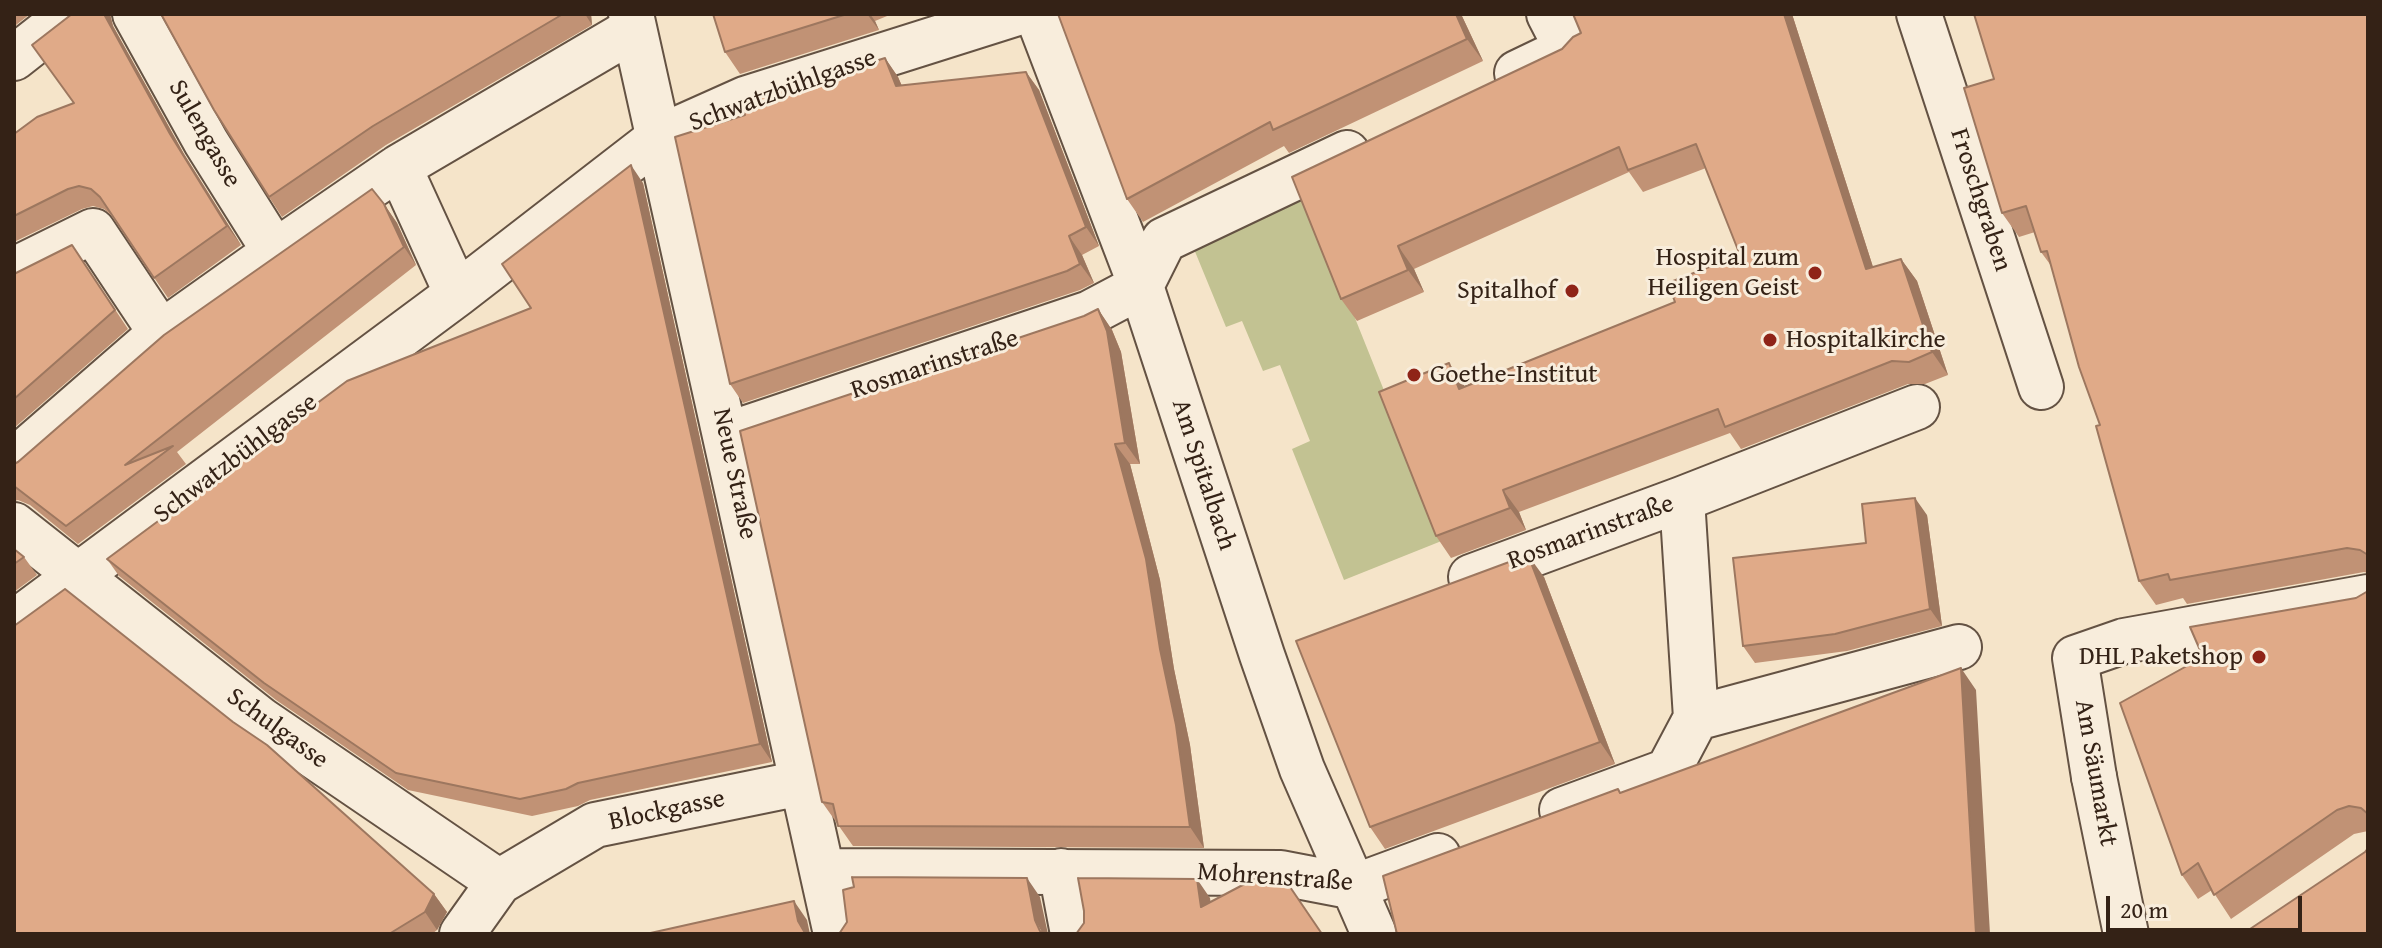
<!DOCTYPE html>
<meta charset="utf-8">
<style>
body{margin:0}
#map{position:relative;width:2382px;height:948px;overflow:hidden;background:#f5e4c9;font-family:"Gentium Book Plus",serif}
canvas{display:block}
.frame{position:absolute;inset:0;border:16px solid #342216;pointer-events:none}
.scale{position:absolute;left:2106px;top:896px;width:196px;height:36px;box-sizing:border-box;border:4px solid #342216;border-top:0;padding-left:10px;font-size:24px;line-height:28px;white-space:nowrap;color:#342216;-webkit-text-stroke:6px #f8eddc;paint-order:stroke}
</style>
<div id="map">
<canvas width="2382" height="948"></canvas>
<div class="frame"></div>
<div class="scale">20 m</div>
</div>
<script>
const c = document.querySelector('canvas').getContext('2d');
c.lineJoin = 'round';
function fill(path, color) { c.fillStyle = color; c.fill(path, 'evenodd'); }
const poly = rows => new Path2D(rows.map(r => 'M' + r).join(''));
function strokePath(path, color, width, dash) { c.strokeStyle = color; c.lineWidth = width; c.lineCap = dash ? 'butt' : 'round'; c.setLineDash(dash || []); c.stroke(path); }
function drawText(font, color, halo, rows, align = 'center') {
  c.font = font + ' "Gentium Book Plus",serif'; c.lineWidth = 6; c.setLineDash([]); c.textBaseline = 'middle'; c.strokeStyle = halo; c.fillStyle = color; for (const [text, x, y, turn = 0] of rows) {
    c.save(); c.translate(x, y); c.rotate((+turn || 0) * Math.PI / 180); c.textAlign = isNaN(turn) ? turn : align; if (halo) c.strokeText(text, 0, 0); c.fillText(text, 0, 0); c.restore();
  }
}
fill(poly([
 [1304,191,1444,540,1344,580,1292,449,1310,441,1280,365,1263,371,1242,321,1226,327,1189,237]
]), '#c2c292');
const pedestrian = poly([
 [135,14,206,142,275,252],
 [631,14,836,934],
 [1037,14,1141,286,1262,655,1302,769,1374,934],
 [1919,14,2041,387],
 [14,58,70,14],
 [1517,73,1567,49,1549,14],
 [399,167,457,294],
 [14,270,93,231,161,333],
 [1141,286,1164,240,1347,153],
 [726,435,1090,313,1141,286],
 [14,461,161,333,275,252,399,167,634,29],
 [14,525,261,720,499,882],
 [1471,577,1682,499,1917,407],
 [14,623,457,294,660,137,745,99,1014,14],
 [1696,718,1959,647],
 [2094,777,2075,658,2124,641,2368,597],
 [1562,810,1668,771,1696,718,1682,499],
 [823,871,1281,873,1354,887,1438,856],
 [1061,871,1073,934],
 [462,934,499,882,595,825,801,783]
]);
const minor = poly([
 [2094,777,2126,934]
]);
strokePath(pedestrian, '#645243', 48);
strokePath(minor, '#645243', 48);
strokePath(pedestrian, '#f8eddc', 44);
strokePath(minor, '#f8eddc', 44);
fill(poly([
 [14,14,30,14,16,25,14,22],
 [72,14,110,14,113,26,184,154,241,245,168,298,112,216,104,209,93,206,82,209,14,242,14,134,74,103],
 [161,14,591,14,592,25,386,145,282,217,269,197],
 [713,14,892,14,875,21,879,30,740,74,725,52],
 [1058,14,1461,14,1483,61,1289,153,1284,146,1143,222,1127,199],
 [1792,14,1873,267,1901,259,1917,281,1948,375,1925,384,1908,384,1741,449,1730,433,1519,512,1526,530,1451,558,1436,536,1465,386,1675,302,1740,255,1706,168,1643,192,1629,172,1414,269,1424,292,1357,321,1341,299,1562,49,1581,33],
 [2368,14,2368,573,2364,572,2187,604,2183,598,2156,605,2139,581,2100,425,2052,267,2041,252,2035,232,2019,237,2002,213,1994,79],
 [885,58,898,77,902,86,1026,72,1039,90,1099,246,1082,255,1094,283,1080,290,743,403,730,384,745,115],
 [643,183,772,762,590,800,578,806,532,816,408,790,276,700,119,576,107,559,531,308],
 [384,204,397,223,416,265,177,452,186,464,78,544,30,505,18,500,14,501,14,464],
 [72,245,128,329,14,428,14,274],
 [1098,309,1112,330,1121,352,1140,464,1130,464,1160,580,1174,669,1190,745,1204,848,853,846,822,802,1084,316],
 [1927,515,1942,626,1847,651,1755,663,1743,646],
 [14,549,24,557,37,575,14,592],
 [1544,577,1615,764,1385,849,1370,827],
 [2368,591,2368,831,2354,834,2231,919,2212,890,2198,899,2182,875,2356,598],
 [434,894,447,912,437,930,432,934,14,934]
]), '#c19275');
fill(poly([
 [104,14,110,14,113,26,184,154,241,245,227,226,170,134],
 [585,14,591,14,592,25],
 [867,14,870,14,875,21,879,30],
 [1456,14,1461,14,1483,61,1467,39],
 [1784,14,1792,14,1881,292,1866,269],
 [885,58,898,77,910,105,896,86],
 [1026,72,1039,90,1099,246,1086,227],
 [631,165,643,183,772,762,760,744],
 [384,204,397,223,416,265,404,247],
 [1069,236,1082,255,1094,283,1080,264],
 [1398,246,1414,269,1424,292,1408,270],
 [1901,259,1917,281,1948,375,1932,352],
 [1098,309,1112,330,1121,352,1140,464,1125,443],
 [1449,363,1464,385,1474,411,1459,389],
 [1115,444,1130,464,1160,580,1174,669,1190,745,1204,848,1190,827],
 [1503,490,1519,512,1526,530,1510,508],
 [1915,498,1927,515,1942,626,1930,609],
 [1528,555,1544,577,1615,764,1600,742],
 [1961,668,1976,690,1990,934,1976,934],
 [1027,878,1040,897,1048,934,1043,934,1035,920],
 [1197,879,1210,898,1214,926,1201,907],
 [434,894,447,912,437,930,425,912],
 [794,901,807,920,810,934,806,934,798,921]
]), '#9d775f');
const building = poly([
 [72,14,104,14,170,134,227,226,154,278,100,197,91,189,79,186,68,189,14,216,14,134,37,117,74,103,32,45,72,14],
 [161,14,563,14,373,126,269,197,214,110,161,14],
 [713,14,847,14,725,52,713,14],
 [1058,14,1456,14,1467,39,1273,130,1270,122,1127,199,1058,14],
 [1573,14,1784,14,1866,269,1901,259,1932,352,1909,362,1892,361,1725,427,1718,409,1503,490,1510,508,1436,536,1379,392,1449,363,1459,389,1675,302,1668,283,1740,255,1696,144,1628,170,1619,147,1398,246,1408,270,1341,299,1292,177,1562,49,1573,37,1581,33,1573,14],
 [1974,14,2368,14,2368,555,2360,550,2347,548,2170,580,2168,574,2139,581,2096,426,2100,425,2079,367,2047,251,2041,252,2026,206,2002,213,1964,88,1994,79,1974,14],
 [885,58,896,86,1026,72,1086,227,1069,236,1080,264,1067,271,730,384,675,137,745,115,742,103,885,58],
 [631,165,760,744,578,783,566,789,520,799,396,773,264,683,107,559,347,381,531,308,502,264,631,165],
 [372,189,384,204,404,247,125,465,173,446,66,526,14,486,14,464,18,462,164,335,372,189],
 [72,245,115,310,14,399,14,274,72,245],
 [1098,309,1107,331,1125,443,1115,444,1146,559,1160,649,1176,725,1190,827,838,826,833,804,822,802,740,431,1084,316,1098,309],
 [1915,498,1930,609,1835,634,1743,646,1733,558,1866,543,1862,504,1915,498],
 [14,549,24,557,14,564,14,549],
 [1528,555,1600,742,1370,827,1296,641,1528,555],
 [65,589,233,722,267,745,434,894,425,912,389,934,14,934,14,626,65,589],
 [2368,591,2368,814,2361,808,2349,806,2337,810,2214,895,2198,863,2182,875,2120,703,2203,657,2190,627,2356,598,2368,591],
 [1961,668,1976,934,1397,934,1383,876,1618,789,1620,793,1961,668],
 [2368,848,2368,934,2237,934,2247,931,2365,852,2368,848],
 [852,877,1027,878,1035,920,1040,931,1045,934,839,934,847,922,843,890,854,887,852,877],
 [1078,878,1197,879,1201,907,1254,879,1288,884,1322,934,1076,934,1084,923,1084,911,1078,878],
 [794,901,798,921,805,933,807,934,646,934,794,901]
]);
fill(building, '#e0aa88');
strokePath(building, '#9d775f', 2);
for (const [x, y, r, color] of [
 [1815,273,8,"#8f2418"],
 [1572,291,8,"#8f2418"],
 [1770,340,8,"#8f2418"],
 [1414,375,8,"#8f2418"],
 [2259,657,8,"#8f2418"]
]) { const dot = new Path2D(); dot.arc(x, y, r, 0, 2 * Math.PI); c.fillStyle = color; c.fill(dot); strokePath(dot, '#f8eddc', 3); }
drawText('26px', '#342216', '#f8eddc', [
 ["Schwatzbühlgasse",783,91,-20],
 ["Sulengasse",204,134,60],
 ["Froschgraben",1980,200,72],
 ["Rosmarinstraße",935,365,-18],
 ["Schwatzbühlgasse",236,459,-37],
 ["Neue Straße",734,474,78],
 ["Am Spitalbach",1203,475,72],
 ["Rosmarinstraße",1591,533,-20],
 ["Schulgasse",277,729,36],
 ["Am Säumarkt",2095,773,80],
 ["Blockgasse",667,811,-12],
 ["Mohrenstraße",1275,878,4]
]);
drawText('26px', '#342216', '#f8eddc', [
 ["Hospital zum",1799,258],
 ["Heiligen Geist",1799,288],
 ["Spitalhof",1556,291],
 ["Hospitalkirche",1786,340,"left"],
 ["Goethe-Institut",1430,375,"left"],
 ["DHL Paketshop",2243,657]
], 'right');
</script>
